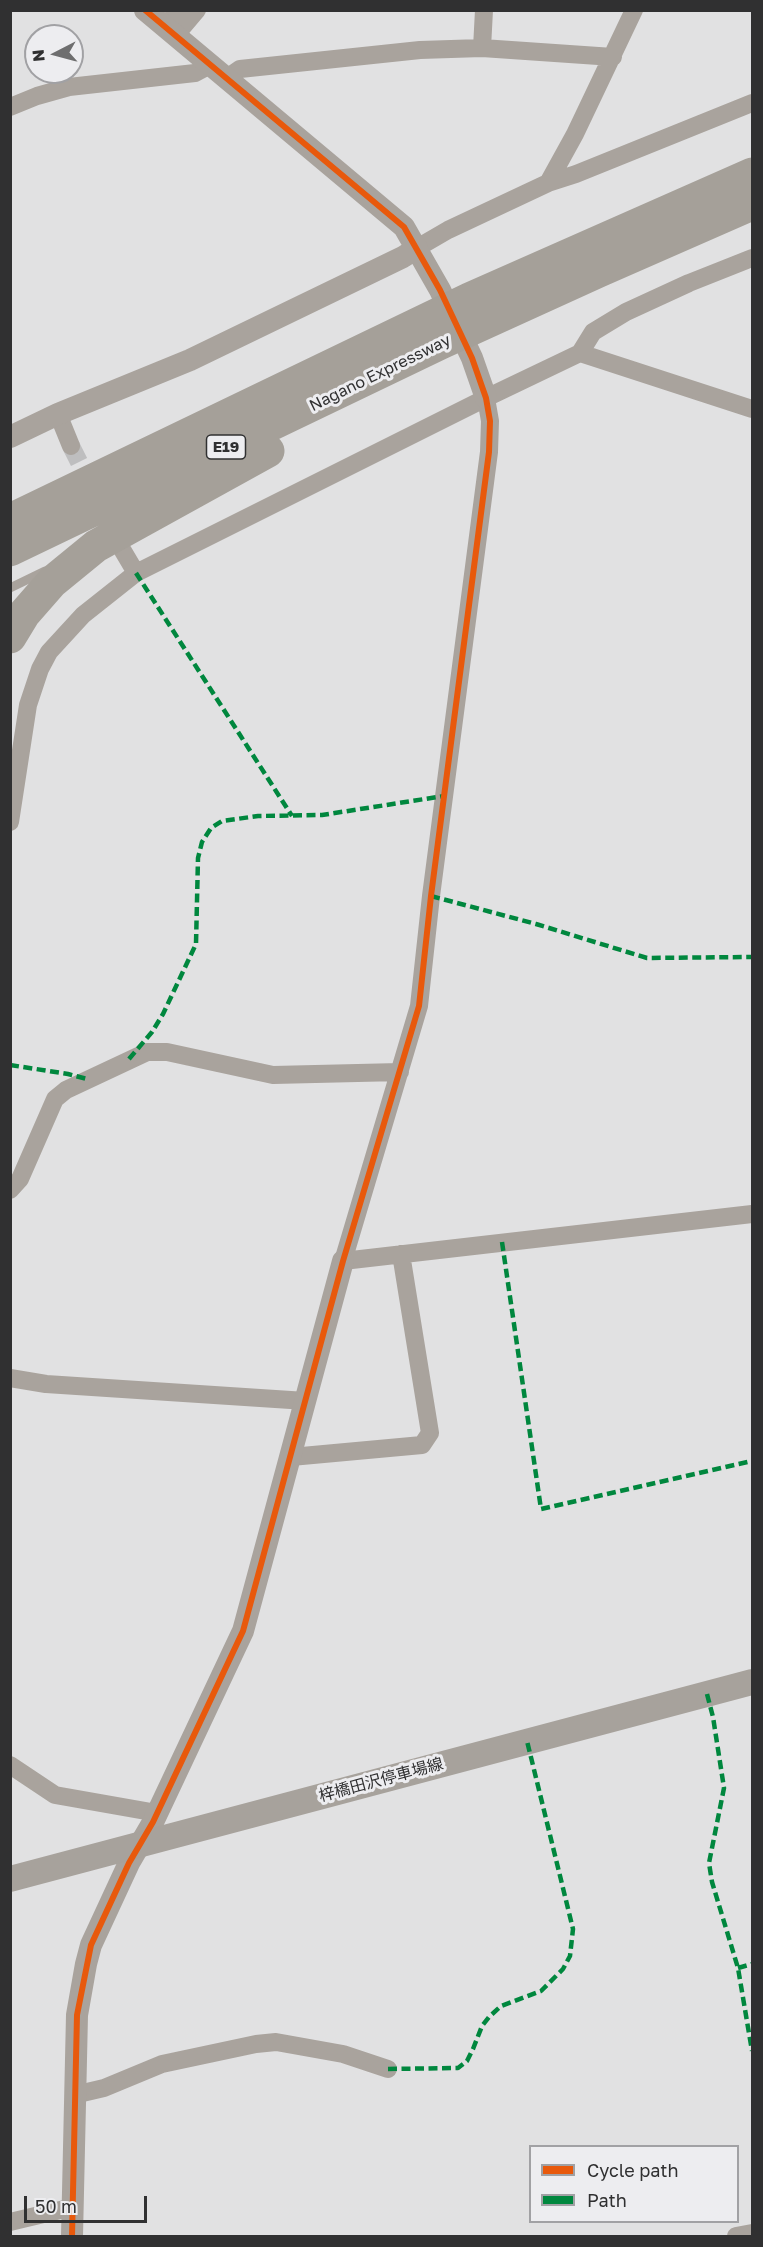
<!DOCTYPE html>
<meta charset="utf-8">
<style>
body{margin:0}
#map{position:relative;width:763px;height:2247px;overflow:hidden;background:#e1e1e2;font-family:"Golos Text",sans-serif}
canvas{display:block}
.frame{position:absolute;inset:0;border:12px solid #303031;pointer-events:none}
.legend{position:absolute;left:529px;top:2145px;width:210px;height:78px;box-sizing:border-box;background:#ededf0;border:2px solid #a1a1a4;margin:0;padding:8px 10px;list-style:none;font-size:18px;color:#303031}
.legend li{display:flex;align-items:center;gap:12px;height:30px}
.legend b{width:30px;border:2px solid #a1a1a4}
.north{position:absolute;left:24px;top:24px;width:60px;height:60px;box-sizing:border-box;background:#ededf0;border:2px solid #a1a1a4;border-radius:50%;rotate:264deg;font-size:16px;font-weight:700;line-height:24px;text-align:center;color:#303031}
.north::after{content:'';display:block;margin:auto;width:21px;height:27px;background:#6e6e6f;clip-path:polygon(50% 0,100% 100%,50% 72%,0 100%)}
.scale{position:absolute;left:24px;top:2196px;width:123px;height:27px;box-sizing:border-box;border:3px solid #303031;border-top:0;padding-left:8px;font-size:18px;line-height:21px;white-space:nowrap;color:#303031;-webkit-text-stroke:4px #ededf0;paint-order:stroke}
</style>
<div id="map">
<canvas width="763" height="2247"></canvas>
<div class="frame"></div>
<ul class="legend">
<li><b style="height:8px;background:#e8590c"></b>Cycle path</li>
<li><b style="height:8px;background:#00873e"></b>Path</li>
</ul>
<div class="north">N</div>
<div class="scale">50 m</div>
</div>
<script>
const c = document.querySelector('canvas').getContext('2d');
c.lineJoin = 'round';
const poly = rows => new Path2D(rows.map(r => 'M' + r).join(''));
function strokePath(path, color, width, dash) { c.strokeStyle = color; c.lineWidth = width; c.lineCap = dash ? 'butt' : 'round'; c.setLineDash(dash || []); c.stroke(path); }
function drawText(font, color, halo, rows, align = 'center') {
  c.font = font + ' "Golos Text","Noto Sans JP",sans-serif'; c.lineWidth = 6; c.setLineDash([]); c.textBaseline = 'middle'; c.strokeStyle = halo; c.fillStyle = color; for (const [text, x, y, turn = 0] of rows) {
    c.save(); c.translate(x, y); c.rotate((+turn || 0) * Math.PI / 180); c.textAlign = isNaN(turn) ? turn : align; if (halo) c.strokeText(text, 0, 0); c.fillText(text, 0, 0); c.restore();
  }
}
strokePath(poly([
 [71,446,93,490]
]), '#bebebf', 18, [18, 9]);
strokePath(poly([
 [10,588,45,571]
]), '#a9a39d', 9);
strokePath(poly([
 [164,26,180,10],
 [175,36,197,10],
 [482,48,484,10],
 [227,78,240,69,420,50,482,48,613,57],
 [10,107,37,96,69,87,195,73,210,65],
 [548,183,575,134,634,10],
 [417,248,448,230,548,183,576,174,752,103],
 [580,353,752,409],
 [486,398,490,421,489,452,431,896,419,1006,343,1261,752,1214],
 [58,414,71,446],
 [123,551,136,573],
 [10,822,28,705,40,669,49,652,83,615,136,573,486,398,580,353,593,332,626,312,689,283,752,258],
 [10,1190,20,1179,55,1099,66,1090,147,1052,167,1052,273,1075,400,1072],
 [10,1378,46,1384,306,1401],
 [291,1457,422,1445,430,1433,401,1254],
 [10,1765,55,1795,157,1813],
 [74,2095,104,2088,162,2064,256,2044,276,2042,343,2054,388,2069],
 [10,2222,73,2207],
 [736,2236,752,2233]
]), '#a9a39d', 18);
strokePath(poly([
 [145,10,404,227,440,290,472,358,486,398],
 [10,437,58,414,190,360,403,257,417,248],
 [72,2236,77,2015,86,1964,91,1945,129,1863,153,1822,243,1631,343,1261]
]), '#a9a39d', 22);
strokePath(poly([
 [10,1879,752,1682]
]), '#a7a29c', 26);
strokePath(poly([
 [10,520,469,299,752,174],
 [10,550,441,343,599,271,752,204],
 [10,637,24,614,52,582,96,546,268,451]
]), '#a5a099', 33);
strokePath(poly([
 [136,573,292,816],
 [431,896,536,924,647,958,752,957],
 [129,1059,152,1032,163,1014,196,944,198,858,202,842,211,828,222,821,258,816,322,815,444,796],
 [10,1065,68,1074,87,1079],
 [502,1242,541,1509,752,1461],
 [707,1694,713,1717,724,1788,709,1863,712,1882,738,1968,752,2051],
 [738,1968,752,1964],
 [388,2069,458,2068,467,2061,473,2049,482,2026,489,2017,501,2006,541,1991,563,1969,570,1956,573,1929,527,1741]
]), '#00873e', 4.5, [9, 4.5]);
strokePath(poly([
 [72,2236,77,2015,91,1945,129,1863,153,1822,243,1631,343,1261,419,1006,431,896,489,452,490,421,486,398,472,358,440,290,404,227,145,10]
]), '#e8590c', 6);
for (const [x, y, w] of [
 [226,447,39]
]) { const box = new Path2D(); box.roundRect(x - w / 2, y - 12, w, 24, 4.5); c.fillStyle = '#ededf0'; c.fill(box); strokePath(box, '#303031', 1.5); }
drawText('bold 15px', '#303031', null, [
 ["E19",226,447]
]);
drawText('16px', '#303031', '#ededf0', [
 ["Nagano Expressway",380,373,-26],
 ["梓橋田沢停車場線",381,1780,-15]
]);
</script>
